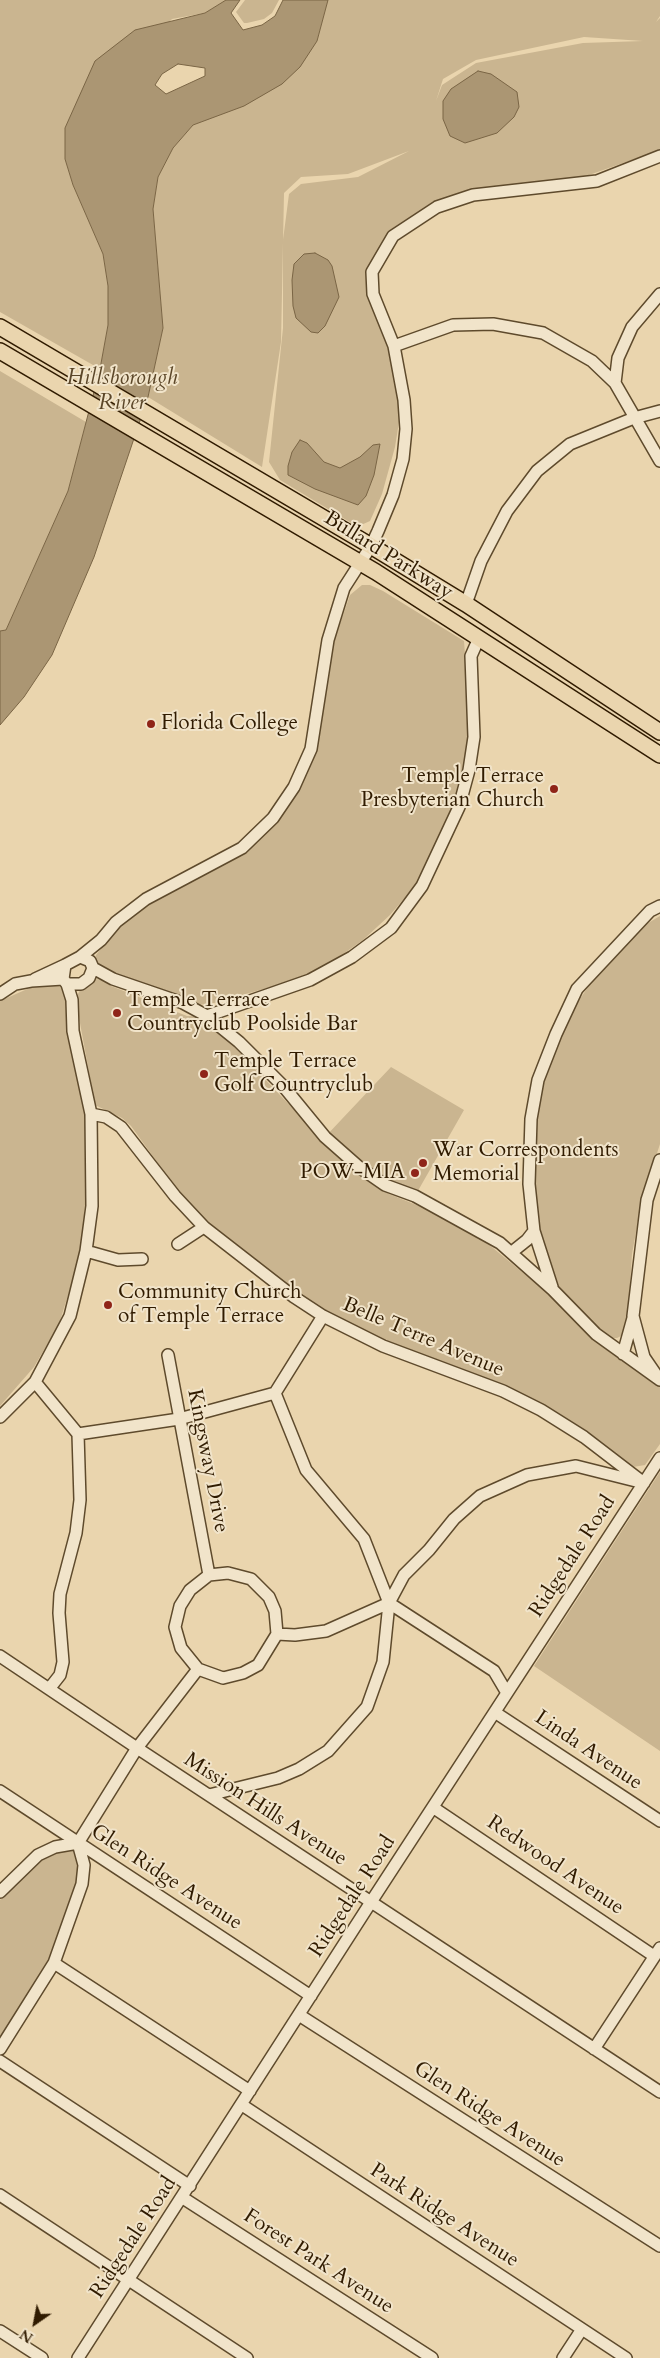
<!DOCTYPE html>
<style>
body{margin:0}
#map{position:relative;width:660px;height:2358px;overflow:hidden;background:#ead5ae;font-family:Cardo,serif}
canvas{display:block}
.north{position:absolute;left:10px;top:2298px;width:50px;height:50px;-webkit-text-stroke:4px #f1e4ca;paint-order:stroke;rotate:213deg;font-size:14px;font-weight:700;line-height:20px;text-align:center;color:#301b00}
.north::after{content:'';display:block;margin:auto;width:18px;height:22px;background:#301b00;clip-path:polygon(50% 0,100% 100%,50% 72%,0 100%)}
</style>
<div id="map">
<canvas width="660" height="2358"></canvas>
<div class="north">N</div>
</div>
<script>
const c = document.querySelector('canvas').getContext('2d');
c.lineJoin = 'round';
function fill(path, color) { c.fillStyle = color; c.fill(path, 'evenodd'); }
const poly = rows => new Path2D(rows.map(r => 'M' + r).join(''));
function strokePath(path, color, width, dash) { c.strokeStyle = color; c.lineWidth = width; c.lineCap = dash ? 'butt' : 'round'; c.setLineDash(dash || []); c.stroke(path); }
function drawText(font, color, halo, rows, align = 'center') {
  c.font = font + ' Cardo,serif'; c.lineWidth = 4; c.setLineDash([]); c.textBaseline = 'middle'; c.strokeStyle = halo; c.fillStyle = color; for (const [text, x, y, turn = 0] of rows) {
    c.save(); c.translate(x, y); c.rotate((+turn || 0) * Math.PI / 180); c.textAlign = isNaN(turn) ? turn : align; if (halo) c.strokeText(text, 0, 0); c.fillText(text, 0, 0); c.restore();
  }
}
fill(poly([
 [0,0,226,0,205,13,172,19,65,128,65,159,73,185,103,254,108,286,108,325,100,369,0,312],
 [245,0,279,0,272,13,264,19,247,23,244,23,236,12],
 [328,0,660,0,660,16,656,22,660,18,660,150,589,175,554,183,464,193,421,211,396,228,368,273,397,375,400,416,395,447,382,494,370,521,361,525,353,524,280,480,269,462,283,328,283,240,289,194,301,184,358,177,409,151,348,174,301,177,284,193,281,342,262,467,148,397,163,328,153,209,158,177,173,148,193,125,216,115,317,41],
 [584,37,643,41,583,43,476,63,442,85,436,101,443,79,476,60],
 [0,371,86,422,68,491,6,630,0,631],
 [362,585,370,585,383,591,464,641,468,695,468,739,465,768,453,809,415,886,390,915,363,940,323,968,281,984,214,1003,198,1005,99,967,95,961,96,955,126,919,145,905,218,868,255,844,276,824,299,791,310,766,320,733,334,641,350,595],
 [660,916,660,1144,642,1199,632,1254,628,1321,623,1335,617,1338,611,1338,606,1336,564,1296,547,1267,538,1231,533,1190,536,1108,552,1058,576,1005,592,981,614,957,643,926],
 [96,979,104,980,111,986,187,1016,198,1016,216,1028,343,1161,389,1194,444,1216,481,1238,551,1296,584,1330,660,1387,660,1444,645,1465,633,1467,529,1398,476,1375,445,1365,394,1344,328,1313,294,1291,207,1223,175,1187,131,1126,122,1118,95,1105,78,1012,77,996,80,990],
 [55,981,65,987,67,1010,82,1090,85,1126,86,1194,82,1237,78,1263,59,1324,34,1367,0,1406,0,1001,41,983],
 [391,1067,464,1110,415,1196,385,1185,325,1137],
 [660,1472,660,1751,534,1666],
 [70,1848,76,1850,81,1864,79,1882,51,1960,0,2042,0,1900,41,1859,55,1852]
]), '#cab590');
const water = poly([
 [226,0,240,0,231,13,243,30,262,25,275,16,283,0,328,0,317,41,300,67,282,84,244,106,193,125,173,148,158,177,153,209,163,328,148,397,94,557,52,655,24,697,0,725,0,631,6,630,68,491,100,369,108,325,108,286,103,254,73,185,65,159,65,128,95,61,135,30,205,13,226,0],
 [178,64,205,68,205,76,166,94,155,85,162,74,178,64],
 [478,71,491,74,517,92,519,107,514,117,497,133,465,143,450,136,443,119,443,101,451,89,478,71],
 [315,253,328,260,332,266,339,297,325,326,318,333,311,332,296,318,293,306,292,280,294,264,304,254,315,253],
 [300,440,307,443,324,462,340,468,360,457,373,445,380,444,374,475,366,496,358,505,315,489,288,475,288,466,292,452,300,440]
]);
fill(water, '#ab9673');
strokePath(water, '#7a6545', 1);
const minor = poly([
 [394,346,453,325,493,324,543,333,592,361,615,383,660,461],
 [615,383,618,358,632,327,660,294],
 [466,604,481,561,507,511,537,471,570,444,634,418,660,411],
 [80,957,101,940,116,922,146,899,242,848,273,818,294,787,311,749,328,640,344,588,371,546,378,531,393,495,403,459,406,429,404,400,394,346,373,294,372,272,393,236,437,207,473,195,597,181,660,156],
 [93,968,113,979,183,1003,207,1016,239,1042,284,1087,325,1137,359,1167,385,1185,415,1196,500,1243,553,1290,596,1334,660,1380],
 [35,979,65,965],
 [0,994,15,984,31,981,63,979],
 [207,1016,310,980,352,957,391,928,422,886,459,807,469,770,474,737,471,656,479,638],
 [91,1114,106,1117,121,1127,175,1196,204,1227,294,1297,323,1316,383,1346,503,1391,541,1410,584,1437,644,1483],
 [178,1244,204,1227],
 [86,1251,118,1260,142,1259],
 [512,1252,527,1240,534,1231],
 [552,1287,534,1231,529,1184,531,1119,538,1080,556,1034,577,989,650,911,660,906],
 [623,1354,633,1318],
 [168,1355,209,1575],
 [655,1373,644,1357,633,1316,647,1200,660,1160],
 [35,1382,78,1434,179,1419,275,1393],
 [0,1417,35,1382,70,1316,86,1251,92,1206,91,1114,73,1031,72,1000,67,984,63,979,65,965,80,957,90,961,93,968,89,978,81,984,67,984],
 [228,1573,251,1579,269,1597,275,1611,277,1634,258,1665,243,1673,223,1678,198,1669,181,1648,175,1627,180,1606,190,1590,209,1575,228,1573],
 [389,1603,494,1671,507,1693],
 [277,1634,295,1635,326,1631,389,1603,404,1575,429,1550,454,1519,480,1496,527,1475,576,1466,640,1482],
 [0,1656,137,1748,660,2092],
 [49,1689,60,1675,63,1662,59,1613,60,1594,76,1533,80,1500,78,1434],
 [496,1713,660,1821],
 [0,1791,311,1996],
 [209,1795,278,1778,299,1769,328,1751,367,1707,383,1662,389,1603,364,1539,306,1470,275,1393,323,1316],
 [434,1808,654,1956],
 [0,1892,38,1855,55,1847,78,1843,137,1748,198,1669],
 [54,1963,250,2091],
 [299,2015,660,2246],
 [0,2049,54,1963,82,1884,84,1865,78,1843],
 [594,2049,660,1948],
 [0,2061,190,2186],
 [242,2105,626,2358],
 [0,2195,247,2358],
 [183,2198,432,2358],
 [0,2331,42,2358],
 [78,2358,371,1902,660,1458],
 [563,2358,582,2329]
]);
const major = poly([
 [0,327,371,546,466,604,660,732],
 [0,351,376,572,660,755]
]);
strokePath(minor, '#5e4a2c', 14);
strokePath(major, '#301b00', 18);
strokePath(minor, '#f1e4ca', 11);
strokePath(major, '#ead5ae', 15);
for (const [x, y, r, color] of [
 [151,724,5,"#8f2418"],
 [554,789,5,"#8f2418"],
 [117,1013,5,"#8f2418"],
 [204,1074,5,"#8f2418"],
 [423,1163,5,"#8f2418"],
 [415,1173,5,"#8f2418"],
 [108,1305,5,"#8f2418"]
]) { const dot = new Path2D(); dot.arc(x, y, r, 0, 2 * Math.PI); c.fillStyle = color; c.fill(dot); strokePath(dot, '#f1e4ca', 2); }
drawText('21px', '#301b00', '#f1e4ca', [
 ["Bullard Parkway",388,556,32],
 ["Belle Terre Avenue",423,1338,23],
 ["Kingsway Drive",207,1461,79],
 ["Ridgedale Road",573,1557,-57],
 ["Linda Avenue",588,1751,34],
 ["Mission Hills Avenue",265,1810,33],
 ["Redwood Avenue",555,1866,34],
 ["Glen Ridge Avenue",166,1878,33],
 ["Ridgedale Road",353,1897,-57],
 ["Glen Ridge Avenue",489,2115,33],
 ["Park Ridge Avenue",444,2216,33],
 ["Ridgedale Road",134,2238,-57],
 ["Forest Park Avenue",318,2262,33]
]);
drawText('21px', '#301b00', '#f1e4ca', [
 ["Florida College",161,724],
 ["Temple Terrace",544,777,"right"],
 ["Presbyterian Church",544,801,"right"],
 ["Temple Terrace",127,1001],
 ["Countryclub Poolside Bar",127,1025],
 ["Temple Terrace",214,1062],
 ["Golf Countryclub",214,1086],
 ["War Correspondents",433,1151],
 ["Memorial",433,1175],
 ["POW-MIA",405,1173,"right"],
 ["Community Church",118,1293],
 ["of Temple Terrace",118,1317]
], 'left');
drawText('italic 22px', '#5b4628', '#f1e4ca', [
 ["Hillsborough",122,379],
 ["River",122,404]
]);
</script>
